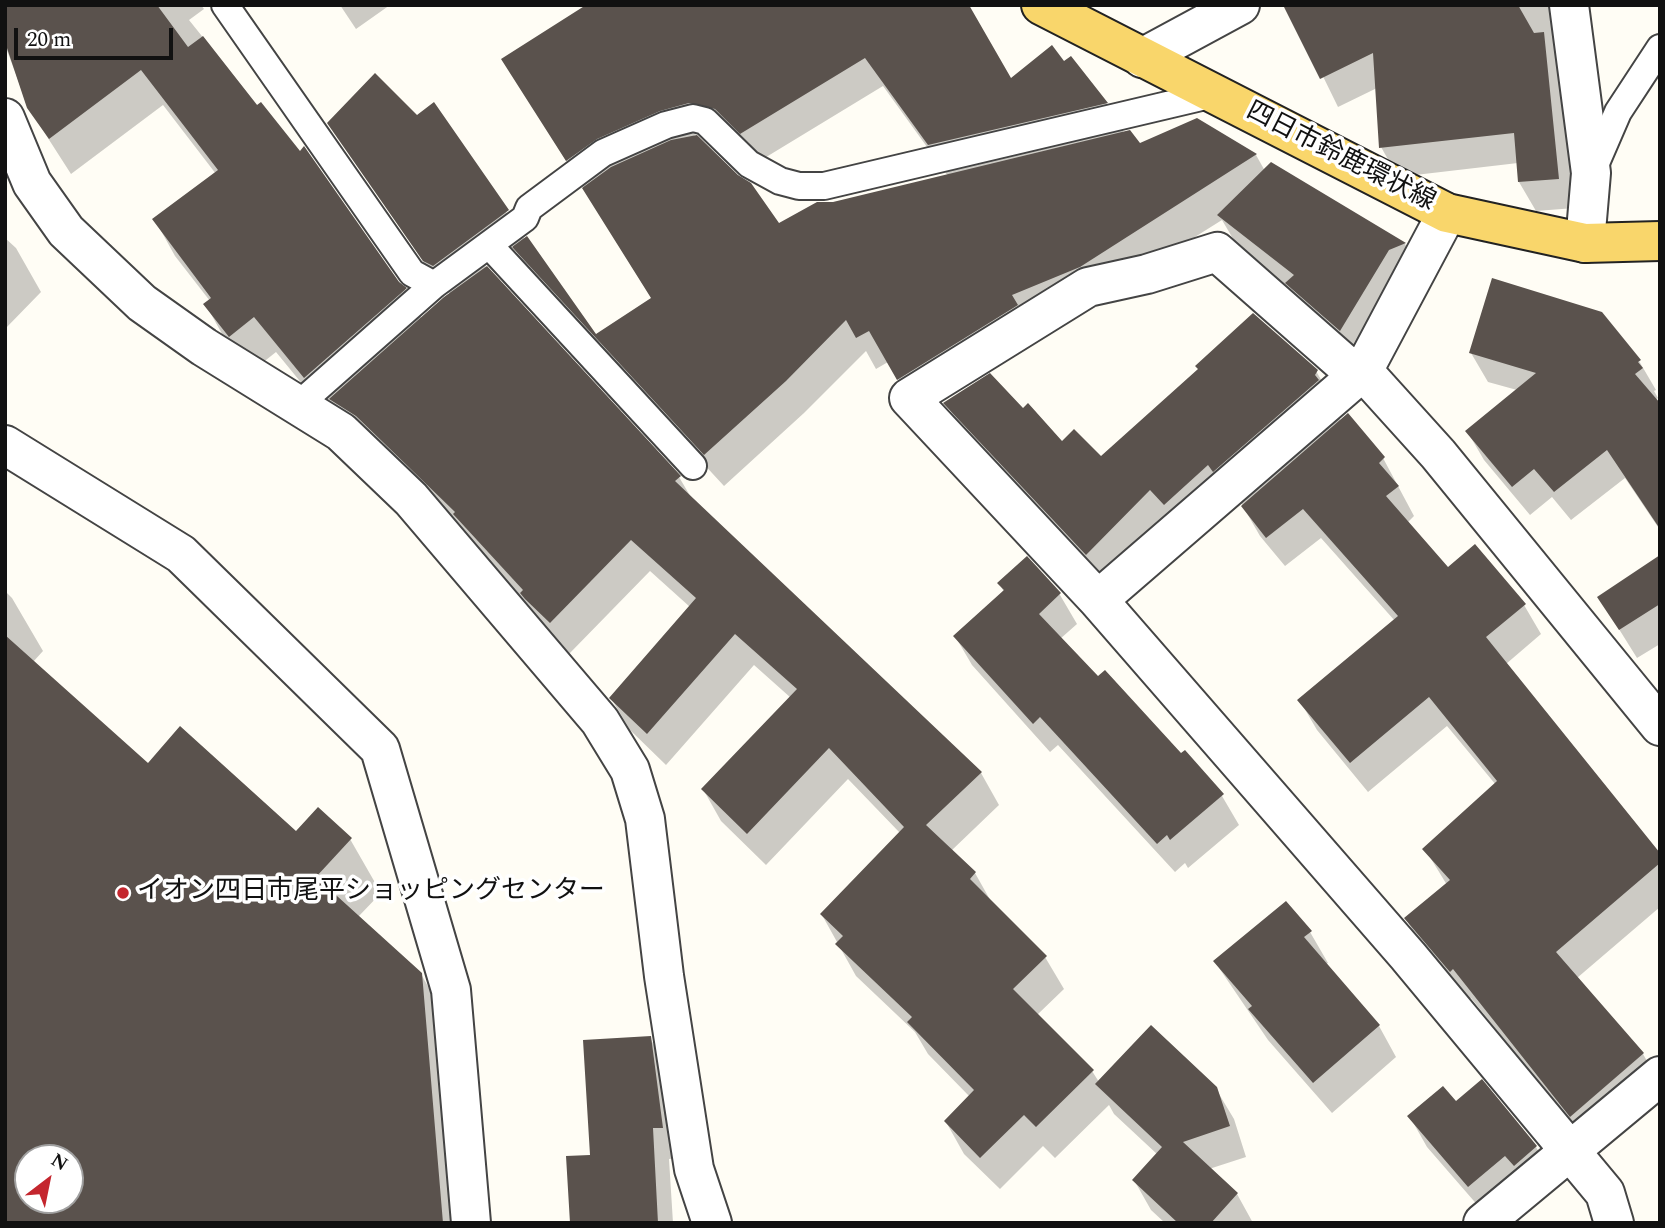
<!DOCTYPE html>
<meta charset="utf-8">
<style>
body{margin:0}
#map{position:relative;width:1665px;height:1228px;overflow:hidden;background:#fffdf5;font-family:Spectral,serif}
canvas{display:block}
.frame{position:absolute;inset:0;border:7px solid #111;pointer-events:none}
.north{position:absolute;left:14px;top:1144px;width:70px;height:70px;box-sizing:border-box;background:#fff;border:2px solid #a0a0a0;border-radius:50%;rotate:32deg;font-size:19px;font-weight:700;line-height:28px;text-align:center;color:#111}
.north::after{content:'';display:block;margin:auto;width:24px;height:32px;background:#c4262e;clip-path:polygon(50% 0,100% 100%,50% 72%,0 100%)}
.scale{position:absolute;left:14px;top:28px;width:159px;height:32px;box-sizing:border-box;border:4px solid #111;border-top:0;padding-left:9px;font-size:21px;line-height:24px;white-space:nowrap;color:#111;-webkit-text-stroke:5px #fff;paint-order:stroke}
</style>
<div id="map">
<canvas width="1665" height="1228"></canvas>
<div class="frame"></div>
<div class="north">N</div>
<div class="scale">20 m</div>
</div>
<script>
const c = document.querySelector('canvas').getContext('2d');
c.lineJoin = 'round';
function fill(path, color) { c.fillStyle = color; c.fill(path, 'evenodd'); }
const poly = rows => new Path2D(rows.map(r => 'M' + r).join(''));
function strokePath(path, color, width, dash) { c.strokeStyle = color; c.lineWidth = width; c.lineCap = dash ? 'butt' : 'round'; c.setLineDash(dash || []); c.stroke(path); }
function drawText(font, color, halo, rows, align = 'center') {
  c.font = font + ' Spectral,"Noto Sans JP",serif'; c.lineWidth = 7; c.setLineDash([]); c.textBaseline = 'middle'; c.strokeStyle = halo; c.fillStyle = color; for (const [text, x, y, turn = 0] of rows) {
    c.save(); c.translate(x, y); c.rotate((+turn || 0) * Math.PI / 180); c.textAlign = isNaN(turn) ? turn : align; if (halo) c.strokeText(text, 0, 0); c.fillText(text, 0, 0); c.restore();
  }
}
fill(poly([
 [5,5,201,5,204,9,189,20,405,289,422,319,451,294,441,288,329,123,417,117,434,105,525,240,596,337,652,299,521,88,589,5,1010,81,1064,64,1071,58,1107,104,1124,133,1140,145,1197,120,1256,155,1265,171,1271,164,1405,244,1430,287,1414,293,1366,374,1245,259,1222,220,917,411,888,362,876,369,866,351,804,413,724,486,533,279,513,246,485,266,679,477,692,499,981,773,999,805,951,851,975,873,993,905,1045,957,1064,989,1037,1015,1092,1071,1099,1082,1216,1089,1234,1119,1246,1157,1209,1169,1237,1194,1253,1223,1165,1223,1151,1210,1134,1180,1158,1155,1114,1114,1109,1105,1055,1158,1043,1146,1000,1189,964,1154,946,1122,970,1097,928,1054,915,1032,856,976,822,915,900,833,848,779,766,865,721,821,703,789,791,698,754,665,666,765,630,730,611,698,690,607,650,571,569,654,473,546,326,413,276,352,251,372,226,341,206,305,210,301,175,256,155,220,216,174,163,105,71,174,28,107,5,45],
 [883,86,948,176,833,204,778,225,737,177,694,135,707,132,758,162],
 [340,5,390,5,356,29],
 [1288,5,1549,5,1555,16,1575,208,1536,211,1519,182,1518,163,1398,177,1381,147,1377,88,1338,107],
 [5,238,16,248,41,292,5,329],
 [1471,353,1639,361,1656,390,1654,391,1658,398,1654,401,1660,408,1660,530,1625,478,1571,520,1552,497,1530,515,1484,460,1467,431,1517,390,1488,382],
 [1316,371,1338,409,1336,412,1341,421,1383,458,1414,516,1407,523,1447,570,1524,605,1541,634,1506,664,1660,855,1660,907,1577,978,1643,1054,1660,1084,1589,1146,1471,998,1468,1000,1423,948,1406,919,1447,885,1425,849,1496,785,1447,726,1368,792,1317,730,1300,701,1395,621,1321,538,1285,566,1260,536,1241,503,1236,508,1230,501,1108,591,967,440,946,403,1023,410,1061,444,1101,459],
 [1660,557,1660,644,1637,658,1599,597],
 [1027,558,1060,595,1077,624,1060,639,1098,679,1181,756,1184,753,1222,796,1239,825,1188,868,1185,863,1175,872,1058,745,1050,752,972,665,955,636,1004,592,999,583],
 [5,591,12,598,43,651,33,662,148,765,296,834,350,839,381,893,358,917,421,974,452,1029,468,1223,5,1223],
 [28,1158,70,1158,70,1200,28,1200],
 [1310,932,1328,963,1326,964,1379,1026,1396,1057,1332,1113,1268,1040,1215,962],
 [650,1038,668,1069,679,1158,669,1159,673,1223,571,1223,591,1156],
 [1455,1104,1536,1147,1554,1178,1493,1223,1427,1147,1410,1117]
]), '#0003');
fill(poly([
 [5,5,157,5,188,47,203,36,257,105,261,102,300,151,304,146,399,282,407,288,304,378,254,317,229,337,203,304,211,298,152,219,218,170,141,70,49,139,27,108,5,42],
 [586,5,969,5,1011,78,1052,45,1064,61,1071,56,1108,103,928,145,865,58,740,134,715,109,689,103,660,111,597,139,566,161,501,59],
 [1283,5,1518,5,1534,33,1544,32,1559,179,1518,182,1514,133,1379,148,1373,53,1320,79],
 [375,73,417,115,434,102,509,210,433,266,423,261,327,123],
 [1197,118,1257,154,1080,267,1012,295,1018,305,897,380,869,331,856,338,846,320,786,381,704,455,512,247,527,236,596,334,651,298,582,188,611,167,671,140,697,135,738,175,751,183,779,223,817,202,833,202,1130,130,1140,143],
 [1271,162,1406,243,1389,250,1340,331,1285,283,1294,275,1217,215],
 [487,266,681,476,675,481,982,772,926,825,976,872,970,879,1047,956,1013,989,1094,1070,1036,1127,1024,1115,980,1158,944,1121,974,1090,907,1022,912,1017,835,944,843,936,820,914,904,827,829,748,747,834,701,789,797,689,735,634,647,734,609,698,696,598,631,540,550,623,525,599,520,593,523,590,453,514,455,512,356,416,329,399,444,297],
 [1492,278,1602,312,1641,360,1638,362,1643,368,1635,374,1660,403,1660,529,1607,450,1554,492,1534,469,1512,487,1465,431,1536,373,1469,353],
 [1253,313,1318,370,1315,375,1319,380,1213,472,1208,465,1164,505,1150,490,1086,555,943,403,990,373,1023,408,1028,403,1062,441,1074,429,1101,456,1198,369,1195,366],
 [1348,413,1385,457,1379,463,1399,486,1386,496,1448,567,1475,544,1526,604,1486,637,1660,853,1660,863,1556,952,1644,1053,1570,1117,1453,969,1450,972,1404,918,1450,880,1422,849,1497,781,1429,697,1350,763,1297,700,1398,616,1303,509,1266,538,1241,506],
 [1660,555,1660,604,1619,630,1597,597],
 [1027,556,1061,593,1039,614,1098,676,1105,670,1181,753,1185,750,1224,794,1170,840,1167,835,1157,844,1040,717,1033,724,953,636,1004,590,997,583],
 [5,635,148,763,180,726,296,831,318,807,352,838,316,877,422,973,443,1223,5,1223],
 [28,1158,70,1158,70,1200,28,1200],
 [1286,901,1312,931,1304,937,1380,1025,1313,1083,1248,1009,1252,1006,1213,961],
 [1151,1025,1217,1087,1230,1126,1183,1142,1238,1193,1211,1223,1178,1223,1132,1180,1162,1147,1095,1084],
 [651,1036,663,1128,653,1128,658,1223,570,1223,566,1156,590,1155,583,1040],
 [1482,1079,1537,1146,1514,1166,1505,1156,1468,1187,1407,1116,1443,1086,1456,1101]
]), '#5a524d');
const lane = poly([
 [225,5,412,273,434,285],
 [1592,172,1618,112,1660,48],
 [489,245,693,466],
 [298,405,434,285,525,218,529,208,603,153,666,125,693,118,705,121,749,164,780,181,799,186,824,186,1214,94]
]);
const street = poly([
 [1569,5,1591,173,1585,243],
 [1142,58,1240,5],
 [5,118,32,183,66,231,142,303,204,347,341,432,411,499,600,721,630,770,645,819,664,976,694,1169,712,1223],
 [1447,213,1363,371,1098,600,1408,956,1605,1193,1614,1223],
 [1363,371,1438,454,1660,726],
 [5,445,181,554,380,749,451,990,471,1223],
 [1098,600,909,398,1088,287,1147,274,1217,252,1358,376],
 [1483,1223,1660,1076]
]);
const primary = poly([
 [1041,5,1447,213,1585,243,1660,241]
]);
strokePath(lane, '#444', 30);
strokePath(street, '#444', 42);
strokePath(primary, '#222', 42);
strokePath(lane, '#fff', 26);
strokePath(street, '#fff', 38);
strokePath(primary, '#f9d66b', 38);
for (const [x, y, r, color] of [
 [123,893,7,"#c4262e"]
]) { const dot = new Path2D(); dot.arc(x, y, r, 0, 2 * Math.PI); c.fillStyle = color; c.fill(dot); strokePath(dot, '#fff', 2.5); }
drawText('26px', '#111', '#fff', [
 ["四日市鈴鹿環状線",1340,158,27]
]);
drawText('26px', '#111', '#fff', [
 ["イオン四日市尾平ショッピングセンター",137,893]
], 'left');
</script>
